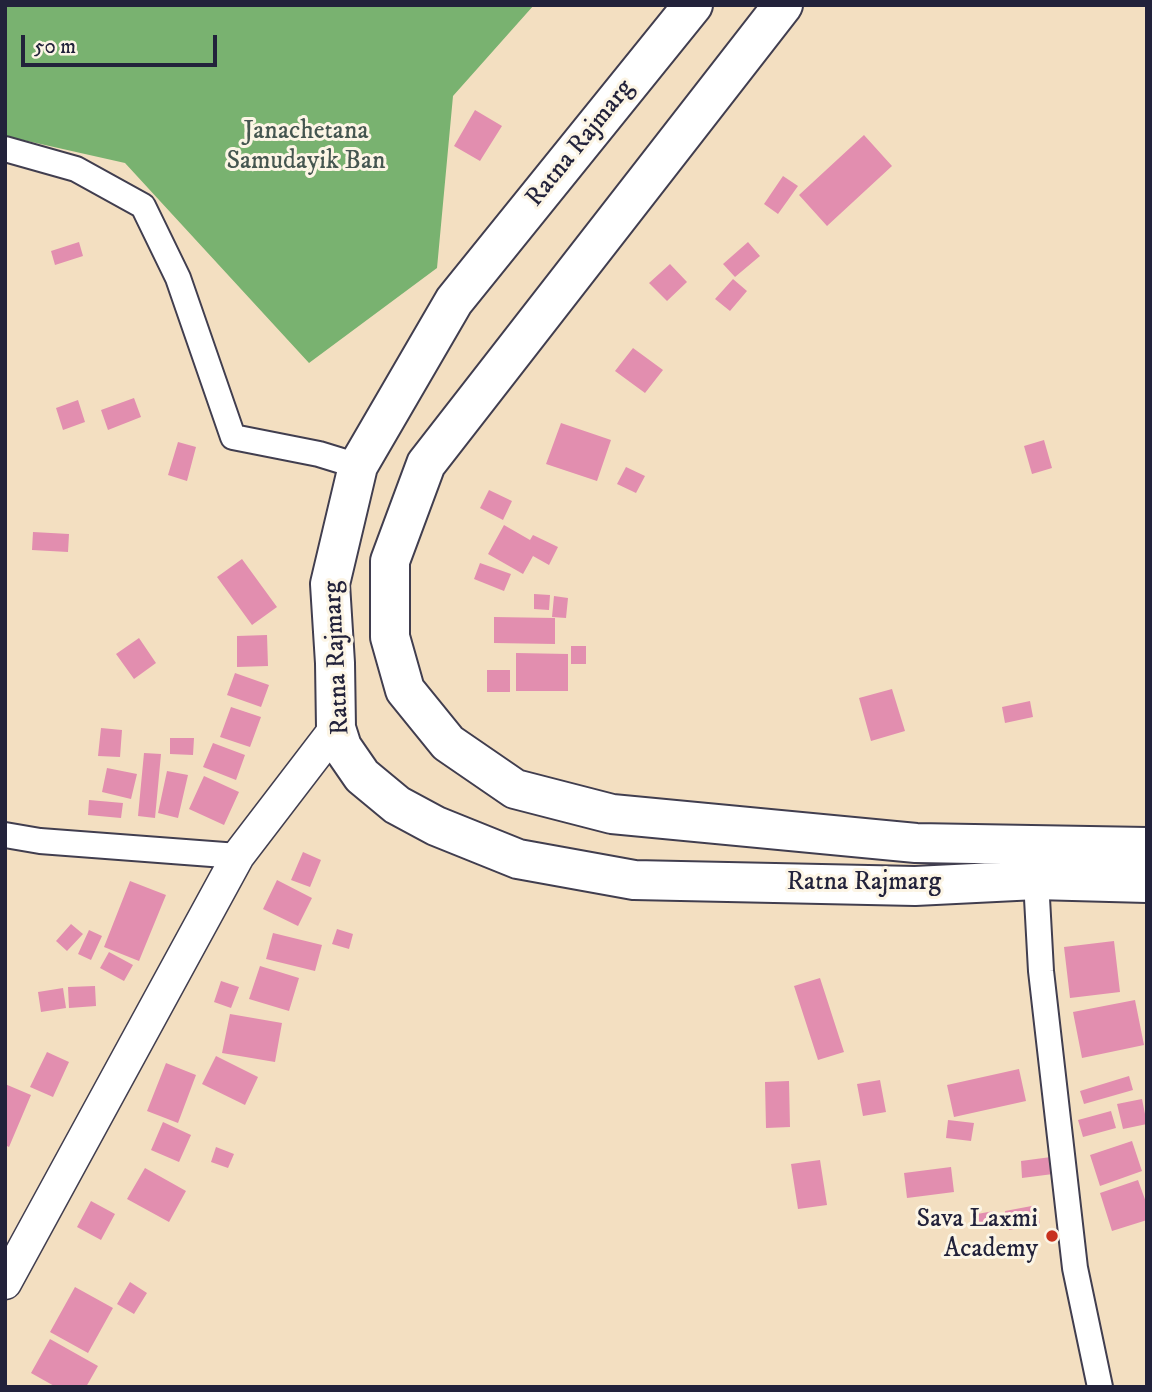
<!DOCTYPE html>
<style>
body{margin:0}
#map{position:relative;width:1152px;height:1392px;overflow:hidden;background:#f3dfc1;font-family:"IM FELL DW Pica",serif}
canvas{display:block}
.frame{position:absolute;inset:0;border:7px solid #22223b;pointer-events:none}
.scale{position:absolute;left:21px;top:35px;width:196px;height:32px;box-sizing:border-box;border:4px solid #22223b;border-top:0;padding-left:9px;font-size:21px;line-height:24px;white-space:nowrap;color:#22223b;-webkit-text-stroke:5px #fcf5e5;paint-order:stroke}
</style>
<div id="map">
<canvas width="1152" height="1392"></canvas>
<div class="frame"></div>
<div class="scale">50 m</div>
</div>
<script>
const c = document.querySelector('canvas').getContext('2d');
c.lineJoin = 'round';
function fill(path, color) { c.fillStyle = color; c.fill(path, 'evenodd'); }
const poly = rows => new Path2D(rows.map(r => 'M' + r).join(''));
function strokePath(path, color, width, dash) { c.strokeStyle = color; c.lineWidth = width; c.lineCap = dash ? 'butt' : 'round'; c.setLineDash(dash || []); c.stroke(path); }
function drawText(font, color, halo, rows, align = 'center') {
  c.font = font + ' "IM FELL DW Pica",serif'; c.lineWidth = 6; c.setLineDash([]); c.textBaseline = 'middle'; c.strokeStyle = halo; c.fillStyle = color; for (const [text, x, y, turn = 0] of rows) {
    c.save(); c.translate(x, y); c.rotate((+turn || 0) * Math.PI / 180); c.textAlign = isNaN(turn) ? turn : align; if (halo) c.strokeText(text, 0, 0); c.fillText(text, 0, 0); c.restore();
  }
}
fill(poly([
 [5,5,534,5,453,96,437,268,309,363,125,163,5,136]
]), '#79b270');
fill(poly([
 [475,110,502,126,480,161,454,146],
 [864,135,892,166,827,226,799,195],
 [783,176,798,186,778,214,764,204],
 [79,242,83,256,55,265,51,251],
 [748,242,760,256,735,277,723,264],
 [670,264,687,282,667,301,649,283],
 [733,279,747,291,730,311,715,299],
 [633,348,663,370,645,393,615,371],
 [134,398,141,417,108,430,101,410],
 [78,400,85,422,63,430,56,408],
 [561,423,611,440,597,481,546,464],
 [1044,440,1052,468,1032,474,1024,446],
 [178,442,196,447,187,481,168,475],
 [626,467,645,476,636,493,617,484],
 [489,490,512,501,503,520,480,508],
 [504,525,530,540,533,535,558,547,549,565,533,556,523,574,488,554],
 [33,532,69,534,68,552,32,550],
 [242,559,277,607,252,625,217,577],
 [480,563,511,574,504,591,474,579],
 [534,594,550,595,549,610,534,609],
 [554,596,568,598,566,618,552,617],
 [494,617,555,618,555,644,494,643],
 [267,635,268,666,237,667,237,636],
 [139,638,156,663,134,679,116,654],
 [571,646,586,646,586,664,571,664],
 [516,653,568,654,568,691,516,691],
 [487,670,510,670,510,692,487,692],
 [235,673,269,685,261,707,227,695],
 [892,689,905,731,871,741,859,698],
 [1030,701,1033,717,1005,723,1002,707],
 [231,707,261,717,250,747,220,737],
 [101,728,122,730,120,757,98,756],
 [170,738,194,738,193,755,170,754],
 [213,743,245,755,236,780,203,767],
 [144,753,161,754,155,818,138,816],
 [107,768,137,774,131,799,102,792],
 [167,771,188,775,178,818,158,813],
 [204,776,239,792,224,825,189,809],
 [89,800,123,803,121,818,88,815],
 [303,852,321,860,310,887,291,880],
 [277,880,312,898,298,926,263,909],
 [130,881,166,895,139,961,104,947],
 [71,924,83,934,67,951,56,941],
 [337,929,353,934,349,949,332,944],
 [89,930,102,936,91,960,78,954],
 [273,933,322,945,315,971,266,959],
 [1114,941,1120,992,1070,998,1064,947],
 [109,952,133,965,124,981,100,968],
 [260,966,299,978,289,1011,249,999],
 [820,978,844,1052,818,1060,794,986],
 [221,981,239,987,231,1008,214,1002],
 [95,986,96,1006,69,1008,68,987],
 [63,988,66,1008,41,1012,38,992],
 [1135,1000,1144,1045,1082,1058,1073,1012],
 [230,1014,282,1023,275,1062,222,1053],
 [47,1052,69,1062,53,1097,30,1087],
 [216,1056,258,1077,245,1105,202,1084],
 [166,1063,196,1075,178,1123,147,1111],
 [1019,1069,1026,1101,954,1117,947,1085],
 [1129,1076,1133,1090,1084,1104,1080,1091],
 [880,1080,886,1112,863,1116,857,1084],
 [789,1081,790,1127,766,1128,765,1082],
 [5,1084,31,1095,9,1147,5,1145],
 [1142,1099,1147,1124,1123,1129,1117,1104],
 [1111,1111,1116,1128,1083,1137,1078,1120],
 [948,1120,974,1123,971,1141,946,1138],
 [163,1122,191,1135,179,1162,151,1150],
 [1132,1141,1142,1171,1100,1186,1090,1155],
 [216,1147,234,1154,228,1168,211,1162],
 [1051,1157,1053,1174,1022,1178,1021,1161],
 [820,1160,827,1205,798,1209,791,1164],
 [951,1167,954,1192,907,1198,904,1173],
 [145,1168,186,1191,169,1222,127,1199],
 [1138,1180,1147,1205,1147,1220,1112,1231,1100,1193],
 [91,1201,115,1214,101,1240,77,1227],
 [1037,1205,1040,1225,1009,1230,1005,1211],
 [994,1211,996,1224,980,1227,977,1214],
 [130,1282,147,1293,134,1314,117,1304],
 [75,1287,113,1308,88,1353,50,1332],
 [50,1339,98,1366,86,1387,56,1387,31,1373]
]), '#e28eaf');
const minor = poly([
 [5,149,76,169,143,206,178,278,233,437,319,454,358,466],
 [5,835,40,841,238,856],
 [1036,880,1041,971,1075,1268,1100,1387]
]);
const tertiary = poly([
 [5,1283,238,856,336,728]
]);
const primary = poly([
 [693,5,454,301,358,466,330,584,335,663,336,728,342,747,362,776,397,805,436,826,518,859,634,880,915,886,1036,880,1147,883],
 [783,5,426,464,390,561,390,637,405,690,448,743,515,789,612,814,916,843,1147,847]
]);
strokePath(minor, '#413e4f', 28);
strokePath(tertiary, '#413e4f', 35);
strokePath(primary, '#413e4f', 42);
strokePath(minor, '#fff', 24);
strokePath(tertiary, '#fff', 32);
strokePath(primary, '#fff', 38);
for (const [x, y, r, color] of [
 [1052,1236,7,"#c8321e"]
]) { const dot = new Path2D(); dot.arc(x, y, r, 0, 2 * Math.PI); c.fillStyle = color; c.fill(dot); strokePath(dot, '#fcf5e5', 2.5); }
drawText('26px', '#455650', '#fcf5e5', [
 ["Janachetana",306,133],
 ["Samudayik Ban",306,163]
]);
drawText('26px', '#22223b', '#fcf5e5', [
 ["Ratna Rajmarg",581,144,-51],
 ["Ratna Rajmarg",338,658,-93],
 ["Ratna Rajmarg",864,884]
]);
drawText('26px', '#22223b', '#fcf5e5', [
 ["Sava Laxmi",1038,1221],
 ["Academy",1038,1251]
], 'right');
</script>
